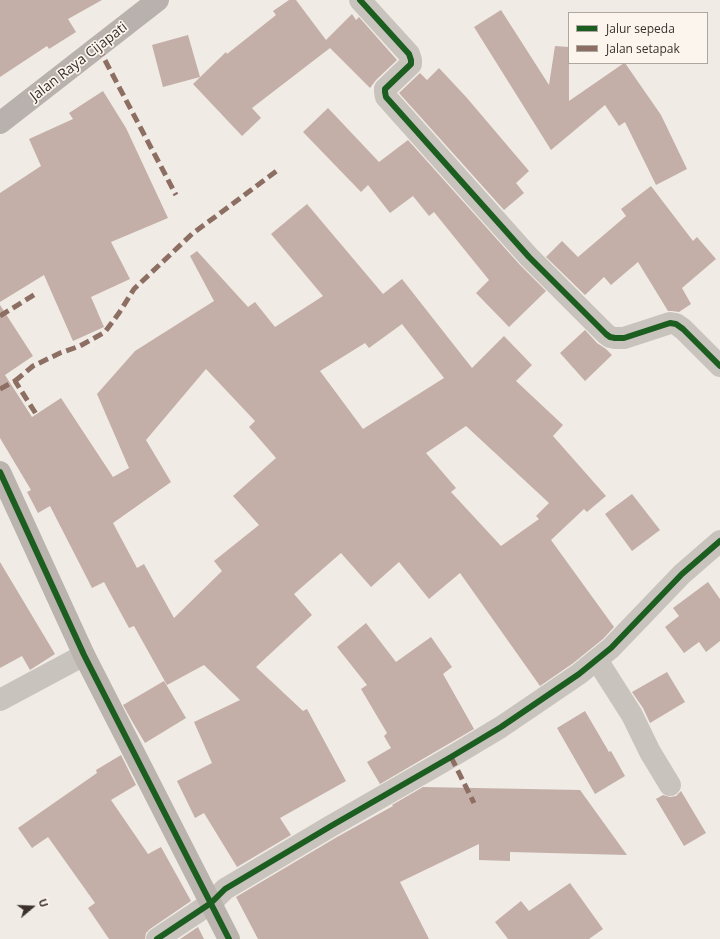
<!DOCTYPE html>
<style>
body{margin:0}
#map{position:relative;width:720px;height:939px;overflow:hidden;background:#f0ebe5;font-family:"Open Sans",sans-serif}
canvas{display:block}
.legend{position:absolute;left:568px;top:12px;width:140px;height:52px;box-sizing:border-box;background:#fbf5ee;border:1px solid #aea6a0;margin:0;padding:5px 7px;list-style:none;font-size:12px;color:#3b302b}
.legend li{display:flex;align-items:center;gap:8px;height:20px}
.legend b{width:20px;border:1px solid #aea6a0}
.north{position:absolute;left:12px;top:887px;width:40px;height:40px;-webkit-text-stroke:3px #fbf5ee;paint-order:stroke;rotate:71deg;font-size:11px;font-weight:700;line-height:16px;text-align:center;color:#3b302b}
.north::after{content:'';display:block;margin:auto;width:14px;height:18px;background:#3b302b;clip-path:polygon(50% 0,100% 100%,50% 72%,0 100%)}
</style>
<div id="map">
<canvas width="720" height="939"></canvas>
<ul class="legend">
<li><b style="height:5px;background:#1b5e20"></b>Jalur sepeda</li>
<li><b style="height:5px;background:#8d6e63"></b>Jalan setapak</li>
</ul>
<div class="north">U</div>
</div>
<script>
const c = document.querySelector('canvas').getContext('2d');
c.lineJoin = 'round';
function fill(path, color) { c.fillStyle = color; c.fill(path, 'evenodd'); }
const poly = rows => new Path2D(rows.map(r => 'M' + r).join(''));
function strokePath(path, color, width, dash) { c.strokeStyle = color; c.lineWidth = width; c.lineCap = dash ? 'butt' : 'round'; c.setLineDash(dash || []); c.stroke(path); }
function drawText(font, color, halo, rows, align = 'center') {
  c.font = font + ' "Open Sans",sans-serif'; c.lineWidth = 3.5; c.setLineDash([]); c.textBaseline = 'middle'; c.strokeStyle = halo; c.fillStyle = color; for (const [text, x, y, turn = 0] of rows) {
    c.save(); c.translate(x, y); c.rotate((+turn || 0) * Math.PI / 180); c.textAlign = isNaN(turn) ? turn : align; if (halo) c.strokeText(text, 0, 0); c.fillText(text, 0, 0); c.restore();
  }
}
fill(poly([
 [0,0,102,0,68,19,76,32,49,49,47,46,0,77],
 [289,0,296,0,326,40,352,14,356,20,359,17,397,60,376,80,370,88,330,48,252,108,261,118,242,136,193,84,226,52,227,54,276,15,273,11],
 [501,10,549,85,555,46,569,47,569,101,624,63,625,63,661,115,687,169,656,185,625,122,619,126,605,105,551,150,474,27],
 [188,35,200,77,163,87,152,45],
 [439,68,467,98,529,171,516,183,524,193,504,210,399,93,420,73,427,80],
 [103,91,126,128,168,218,111,242,130,279,91,297,104,327,73,341,44,275,0,302,0,193,41,166,29,139,73,119,69,113],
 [328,108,379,162,408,140,520,265,546,291,509,327,476,293,489,280,434,212,429,216,413,196,390,213,368,185,361,192,303,132],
 [651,186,693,241,697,237,716,259,682,288,691,304,679,312,672,311,668,311,638,262,611,285,604,277,585,295,546,257,562,241,578,257,626,216,621,209],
 [307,204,383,294,402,279,472,368,504,336,532,365,516,381,563,425,553,436,606,496,587,512,584,509,551,540,614,627,603,639,572,664,540,686,460,573,429,599,399,562,371,587,341,553,294,594,312,615,256,667,303,711,307,709,346,781,280,818,291,835,237,867,204,813,195,818,177,781,212,763,194,722,240,700,204,665,167,685,134,626,129,628,104,582,92,588,50,506,38,513,27,492,31,490,0,438,0,305,33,356,5,375,32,417,61,398,113,477,129,468,97,394,135,351,214,301,190,256,197,251,248,307,255,302,275,327,323,296,271,234],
 [402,324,444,378,363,429,320,371,365,343,369,348],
 [206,369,255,421,249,427,276,458,233,496,259,525,214,561,222,571,174,618,144,564,137,568,113,523,171,482,146,440],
 [466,426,549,503,536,516,539,519,501,546,451,492,456,488,426,453],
 [585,330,597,343,606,349,612,355,585,381,560,353],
 [632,494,660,530,632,551,605,514],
 [0,562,55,654,30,670,22,656,0,668],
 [708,582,720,599,720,641,706,652,699,642,684,653,665,627,679,616,673,608],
 [366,623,396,662,431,637,452,667,443,674,474,729,380,784,367,762,391,748,384,736,387,733,361,689,367,685,337,647],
 [667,672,685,702,650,723,643,708,632,692],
 [164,681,186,718,145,743,133,723,123,705],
 [585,711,609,752,611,751,625,776,595,794,557,728],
 [121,755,136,785,111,800,148,854,161,847,191,901,150,929,146,933,145,939,109,939,88,908,95,903,48,837,32,848,18,828,97,773,96,770],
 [423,787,580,790,627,855,510,852,510,861,479,860,479,844,400,882,429,939,258,939,236,897,337,837,393,806,392,805],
 [681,791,706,833,684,846,656,799,663,795,670,797,676,796],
 [570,883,603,929,589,939,508,939,495,922,521,901,529,911],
 [198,927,204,939,180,939]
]), '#c3afa7');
strokePath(poly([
 [360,0,409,54,411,60,411,64,385,89,385,92,386,97,529,257,606,334,610,337,615,338,624,338,670,323,676,324,683,329,720,366],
 [597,660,632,715,650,752,670,785],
 [0,700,84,655],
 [157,939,211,903,225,889,331,826,451,757,501,727,579,674,611,648,682,574,720,541]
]), '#c9c3be', 22);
strokePath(poly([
 [0,472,84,655,229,939]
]), '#bab3ae', 22);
strokePath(poly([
 [0,123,158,0]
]), '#b8b1ad', 22);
strokePath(poly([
 [98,47,176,195],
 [0,316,37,293],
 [15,381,33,366,60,353,80,346,105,332,119,313,134,289,192,234,278,170],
 [0,389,15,381,38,417],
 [451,757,474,803]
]), '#8d6e63', 5, [10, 5]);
strokePath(poly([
 [360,0,409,54,411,60,411,64,385,89,385,92,386,97,529,257,606,334,610,337,615,338,624,338,670,323,676,324,683,329,720,366],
 [0,472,84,655,229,939],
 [157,939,211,903,225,889,331,826,451,757,501,727,579,674,611,648,682,574,720,541]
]), '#1b5e20', 6);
drawText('14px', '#3b302b', '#fbf5ee', [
 ["Jalan Raya Cijapati",79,62,-38]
]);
</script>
